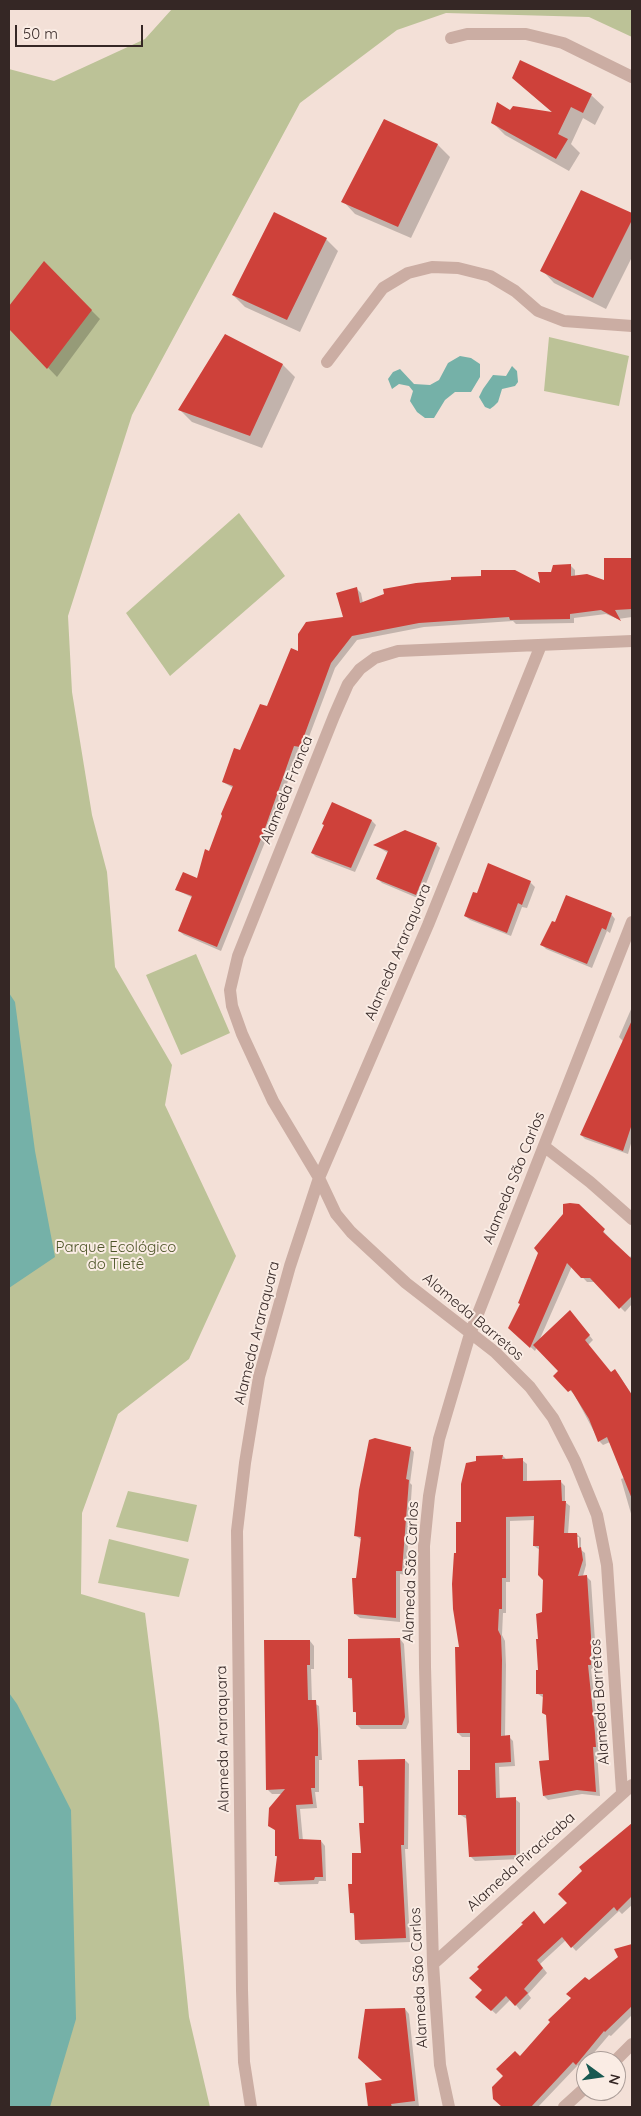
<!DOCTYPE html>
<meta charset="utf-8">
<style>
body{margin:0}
#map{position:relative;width:641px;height:2116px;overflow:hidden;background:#f3e0d7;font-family:Quicksand,sans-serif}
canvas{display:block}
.frame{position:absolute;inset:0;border:10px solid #352725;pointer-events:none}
.north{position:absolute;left:576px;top:2051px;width:50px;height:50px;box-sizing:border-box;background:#faece4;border:1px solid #ab9d98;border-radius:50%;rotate:104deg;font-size:14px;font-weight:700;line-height:20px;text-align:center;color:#352725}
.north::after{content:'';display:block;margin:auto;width:18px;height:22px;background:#185951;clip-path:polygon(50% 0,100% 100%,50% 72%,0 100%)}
.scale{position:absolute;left:15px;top:25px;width:128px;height:22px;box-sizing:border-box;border:2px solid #352725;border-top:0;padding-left:6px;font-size:15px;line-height:18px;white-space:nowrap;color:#352725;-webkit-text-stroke:4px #faece4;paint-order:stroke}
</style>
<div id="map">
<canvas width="641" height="2116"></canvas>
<div class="frame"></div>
<div class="north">N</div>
<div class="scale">50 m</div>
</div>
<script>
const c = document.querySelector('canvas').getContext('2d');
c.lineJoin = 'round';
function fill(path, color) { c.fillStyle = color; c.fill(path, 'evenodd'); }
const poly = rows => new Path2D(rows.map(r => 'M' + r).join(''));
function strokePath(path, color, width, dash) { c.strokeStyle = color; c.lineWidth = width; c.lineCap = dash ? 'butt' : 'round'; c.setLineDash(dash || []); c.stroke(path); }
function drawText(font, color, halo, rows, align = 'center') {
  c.font = font + ' Quicksand,sans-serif'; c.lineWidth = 4; c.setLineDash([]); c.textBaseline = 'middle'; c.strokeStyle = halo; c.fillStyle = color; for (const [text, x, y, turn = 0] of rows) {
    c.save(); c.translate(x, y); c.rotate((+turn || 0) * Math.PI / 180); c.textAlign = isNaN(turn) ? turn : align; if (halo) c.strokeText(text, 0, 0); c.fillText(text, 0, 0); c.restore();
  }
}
fill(poly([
 [172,9,632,9,632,37,589,17,446,13,397,30,300,103,132,415,68,616,72,692,92,815,107,872,115,967,172,1065,165,1105,236,1256,189,1359,118,1414,82,1513,81,1594,145,1613,159,1724,189,2017,210,2107,9,2107,9,69,54,81,145,39],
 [549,337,629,356,619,406,544,391],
 [239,513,285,576,170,676,126,613],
 [196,954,230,1033,181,1055,146,975],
 [128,1491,197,1505,188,1542,116,1527],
 [109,1539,189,1559,179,1597,98,1583]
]), '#bcc297');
fill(poly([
 [460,356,471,358,480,364,480,377,471,392,455,392,445,400,434,418,425,418,417,412,410,401,413,391,409,386,399,384,392,389,388,379,393,372,400,369,414,384,430,385,439,380,448,363],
 [512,366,517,371,518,382,515,386,502,389,498,402,494,406,490,409,485,407,479,397,483,389,493,375,506,376],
 [9,993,15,1002,35,1151,55,1257,9,1288],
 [9,1693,17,1704,71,1810,76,2019,50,2107,9,2107]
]), '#75b1a8');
fill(poly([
 [513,78,591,95,604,107,595,125,583,118,571,144,580,153,569,171,505,135,492,122,511,111,553,113],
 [384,120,438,145,450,157,411,238,355,214,343,201],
 [581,192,632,215,632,257,606,309,554,283,542,270],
 [326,239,338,251,300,332,245,307,233,295],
 [44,263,100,319,57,377,9,327,9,308],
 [226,336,283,365,295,377,262,448,192,422,180,410],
 [605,560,632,560,632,617,618,619,606,614,574,618,574,623,516,624,513,621,424,627,357,640,335,668,304,750,298,749,282,800,221,951,184,935,179,931,193,898,177,890,198,880,210,852,233,788,223,782,299,653,344,618,356,588,361,593,363,603,541,585,552,574,570,565,575,570,575,577,605,582],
 [332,804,372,821,376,825,355,872,316,857,312,853,325,826,323,824],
 [436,844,440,848,420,899,382,883,377,878,388,853,375,845],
 [530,882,535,887,527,908,522,907,511,936,470,920,465,916,478,895],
 [611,914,615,919,610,933,607,931,592,968,546,949,542,945],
 [632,1007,632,1140,628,1154,585,1139,581,1135,624,1042,619,1037],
 [578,1205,629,1258,632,1255,632,1304,625,1312,595,1282,587,1282,572,1266,539,1341,574,1316,593,1340,588,1345,611,1373,615,1370,619,1375,632,1395,632,1517,621,1479,624,1478,610,1442,603,1445,599,1441,574,1394,555,1376,560,1371,537,1347,535,1351,514,1332],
 [410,1448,414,1452,410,1483,412,1485,406,1575,400,1574,400,1622,360,1618,355,1614,362,1540,356,1536],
 [503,1456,507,1460,522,1460,527,1464,527,1482,560,1481,565,1486,565,1502,570,1506,568,1534,577,1534,581,1538,581,1550,585,1553,586,1565,583,1576,586,1576,591,1581,595,1641,594,1668,591,1669,599,1738,600,1751,597,1752,600,1796,582,1794,548,1800,544,1796,551,1761,547,1716,543,1712,544,1698,538,1694,545,1580,540,1550,534,1546,535,1520,510,1521,510,1582,506,1582,506,1613,503,1613,502,1635,505,1641,506,1665,505,1737,509,1737,513,1741,515,1766,499,1767,500,1799,515,1799,520,1803,520,1859,475,1861,470,1856,467,1819,459,1814,471,1771,471,1737,462,1737,458,1733,461,1649,458,1554,478,1457],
 [576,1537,579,1537,579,1554],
 [400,1639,404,1644,409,1722,406,1729,361,1729,357,1725,357,1714,354,1711,353,1681,349,1678],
 [310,1641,314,1646,314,1669,311,1669,312,1702,319,1706,322,1760,319,1760,319,1792,315,1792,317,1808,300,1809,303,1841,321,1841,325,1846,326,1881,319,1881,318,1884,280,1885,276,1881,278,1858,276,1856,277,1832,270,1826,283,1794,272,1794,268,1790],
 [405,1760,409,1764,408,1849,405,1849,410,1942,361,1944,357,1940,356,1917,351,1912,353,1885,362,1854,365,1824,364,1789,360,1785],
 [632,1824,632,1905,622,1914,619,1911,576,1951,566,1940,540,1964,547,1973,528,1994,531,1998,520,2010,511,1999,496,2014,477,1997,484,1990,479,1967,525,1925,545,1925,569,1903],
 [632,1945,632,2017,631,2016,611,2036,609,2035,581,2068,578,2065,538,2107,503,2107,494,2099,520,2058,589,1981,619,1957,616,1950],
 [405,2009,409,2014,419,2107,370,2107,366,2084,385,2081]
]), '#0003');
fill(poly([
 [520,60,592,94,583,113,571,107,558,134,568,139,556,159,491,123,497,102,510,110,513,106,552,112,512,78],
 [384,119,438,144,398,227,341,202],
 [581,190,632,213,632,220,593,298,540,271],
 [274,212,327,238,287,320,232,295],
 [44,261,92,310,47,369,9,329,9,306],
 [225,334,283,364,250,436,178,410],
 [604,558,632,558,632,609,615,610,621,621,601,610,570,614,570,619,510,620,509,617,419,623,352,636,331,663,300,747,294,746,263,834,217,947,178,931,192,896,175,890,183,872,197,878,205,849,209,851,222,816,221,814,233,786,222,782,234,748,240,750,260,704,267,706,291,648,298,651,298,634,306,622,343,617,336,593,357,587,360,603,384,594,383,589,416,583,451,580,451,577,481,576,481,570,515,570,540,583,538,572,551,572,553,565,571,564,571,576,587,574,604,580],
 [332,802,372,820,351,868,311,853,324,825,322,824],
 [405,830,437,843,416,895,376,879,388,851,373,845],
 [488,863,531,881,522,905,518,903,507,933,464,916,473,892,477,893],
 [566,895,612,913,606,930,602,928,587,964,540,945,552,921,555,922],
 [632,1020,632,1124,623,1151,580,1135],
 [570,1203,579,1204,605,1229,603,1232,632,1259,632,1296,619,1309,590,1278,581,1278,567,1263,530,1348,508,1328,520,1304,518,1303,538,1253,534,1248,563,1214,563,1204],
 [570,1310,590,1335,585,1340,611,1372,615,1369,632,1395,632,1499,607,1437,598,1442,589,1419,571,1390,568,1392,553,1376,558,1371,533,1345],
 [375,1438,411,1447,406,1479,409,1480,402,1571,396,1571,396,1618,354,1614,352,1578,356,1578,361,1537,354,1536,359,1490,369,1440],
 [503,1455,502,1459,523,1458,523,1481,561,1480,562,1501,566,1501,564,1533,577,1533,578,1548,581,1547,583,1560,578,1576,587,1575,591,1636,591,1665,588,1665,595,1733,596,1747,593,1747,596,1792,577,1790,543,1796,539,1761,549,1760,546,1715,542,1713,543,1694,536,1694,536,1670,538,1670,536,1639,538,1639,536,1614,542,1612,543,1580,538,1575,539,1546,533,1546,534,1516,506,1517,506,1578,502,1578,502,1609,499,1609,498,1630,501,1636,502,1660,501,1736,510,1735,511,1762,495,1763,496,1798,516,1797,516,1855,469,1857,466,1815,458,1815,458,1770,470,1770,470,1733,457,1733,455,1647,459,1647,453,1609,452,1584,454,1553,456,1553,456,1522,461,1522,461,1484,466,1463,476,1461,476,1456],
 [400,1638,405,1717,402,1725,356,1725,356,1712,353,1712,352,1678,348,1678,348,1639],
 [264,1640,310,1640,310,1665,307,1665,308,1700,316,1700,318,1729,318,1756,315,1756,315,1788,311,1788,313,1804,296,1805,299,1839,321,1840,323,1877,315,1877,314,1880,274,1882,277,1856,275,1856,275,1830,268,1826,269,1808,285,1789,266,1790],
 [405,1759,404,1845,401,1845,406,1938,355,1940,354,1913,350,1913,348,1884,352,1884,352,1853,361,1853,359,1823,364,1823,363,1786,359,1786,358,1760],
 [632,1823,632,1896,617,1911,614,1907,571,1948,562,1937,537,1960,543,1968,524,1989,528,1993,515,2006,506,1996,491,2011,475,1997,482,1990,469,1978,479,1969,477,1967,523,1924,521,1923,534,1911,544,1924,567,1903,558,1894,582,1871,579,1867],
 [632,1944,632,2006,605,2032,604,2031,576,2065,573,2062,531,2107,502,2107,493,2099,492,2087,503,2076,496,2069,515,2051,520,2056,550,2022,548,2020,571,1998,566,1994,585,1977,589,1980,618,1957,614,1949],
 [405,2008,415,2101,391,2104,392,2107,368,2107,365,2083,382,2080,358,2058,365,2009]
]), '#ce413a');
strokePath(poly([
 [451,38,467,34,526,34,563,43,632,77],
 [327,362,383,288,408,273,432,267,458,268,490,276,515,291,538,311,564,321,632,326],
 [545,1147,590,1182,632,1219],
 [622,1792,607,1565,597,1515,575,1461,553,1418,530,1387,495,1352,406,1283,351,1232,336,1214,319,1178,273,1101,242,1034,232,1006,230,990,238,956,334,716,348,684,360,669,375,658,398,651,632,641],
 [433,1964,632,1785],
 [615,2061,632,2044],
 [251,2107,244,2062,242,1990,237,1531,245,1463,259,1377,290,1266,319,1178,428,925,541,645],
 [449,2107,440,2065,433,1964,425,1667,424,1546,429,1496,439,1439,470,1334,632,922],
 [564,2107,586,2087]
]), '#cbada3', 12);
drawText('15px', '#352725', '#faece4', [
 ["Alameda Franca",287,790,-68],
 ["Alameda Araraquara",398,952,-67],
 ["Alameda São Carlos",514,1178,-68],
 ["Alameda Barretos",473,1317,40],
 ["Alameda Araraquara",257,1333,-76],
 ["Alameda São Carlos",411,1572,-88],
 ["Alameda Barretos",600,1702,-94],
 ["Alameda Araraquara",223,1739,-91],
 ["Alameda Piracicaba",521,1862,-42],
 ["Alameda São Carlos",419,1978,-93]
]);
drawText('15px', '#4d5528', '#faece4', [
 ["Parque Ecológico",116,1247],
 ["do Tietê",116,1264]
]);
</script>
